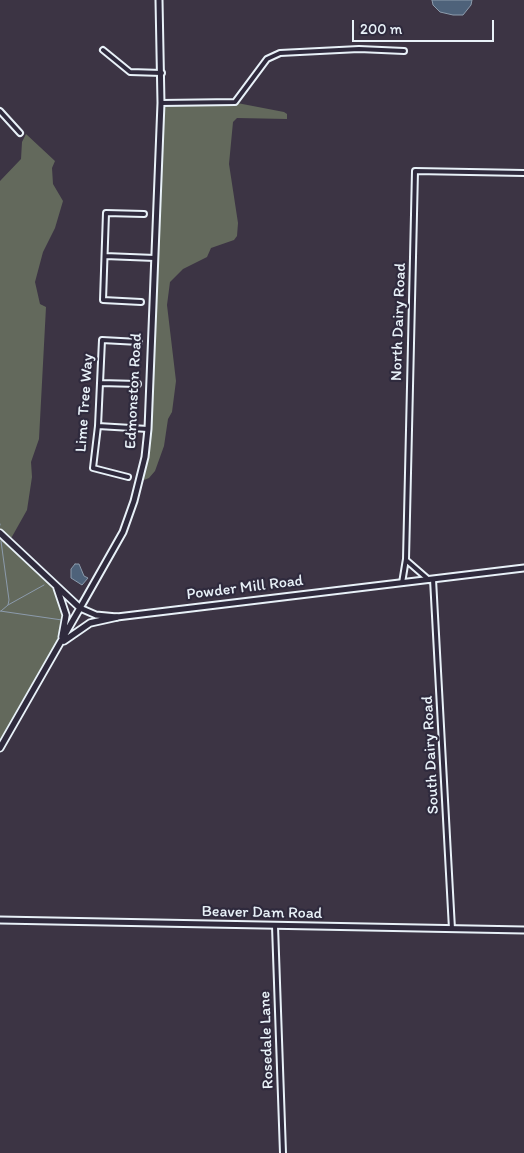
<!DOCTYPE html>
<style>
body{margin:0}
#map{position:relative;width:524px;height:1153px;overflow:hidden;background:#3c3444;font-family:Itim,sans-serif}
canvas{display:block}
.scale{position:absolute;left:352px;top:20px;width:142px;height:22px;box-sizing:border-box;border:2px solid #e8f1f8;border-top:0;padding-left:6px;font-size:15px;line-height:18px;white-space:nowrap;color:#e8f1f8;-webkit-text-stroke:4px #2f2a3d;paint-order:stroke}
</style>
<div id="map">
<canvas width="524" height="1153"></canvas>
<div class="scale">200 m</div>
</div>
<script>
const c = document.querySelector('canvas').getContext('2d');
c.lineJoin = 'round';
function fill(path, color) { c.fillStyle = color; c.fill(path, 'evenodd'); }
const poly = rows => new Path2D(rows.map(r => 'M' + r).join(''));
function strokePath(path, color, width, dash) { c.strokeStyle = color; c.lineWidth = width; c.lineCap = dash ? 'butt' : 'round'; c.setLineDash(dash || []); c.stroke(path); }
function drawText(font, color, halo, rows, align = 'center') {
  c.font = font + ' Itim,sans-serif'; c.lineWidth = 4.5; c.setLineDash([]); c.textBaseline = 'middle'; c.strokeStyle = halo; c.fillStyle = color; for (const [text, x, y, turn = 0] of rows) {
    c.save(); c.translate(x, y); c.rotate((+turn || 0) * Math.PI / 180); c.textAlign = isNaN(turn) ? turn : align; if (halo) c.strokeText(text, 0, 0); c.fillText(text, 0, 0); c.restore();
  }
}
fill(poly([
 [232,102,284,112,287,114,287,119,237,118,233,122,229,164,238,223,237,236,234,240,211,248,207,257,183,269,170,282,167,305,176,381,172,412,168,419,164,446,155,471,149,478,139,482,145,457,161,103],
 [26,134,55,161,52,168,53,184,63,201,55,228,43,252,35,282,40,304,46,307,39,439,31,462,32,477,27,510,9,542,56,586,65,608,60,644,0,748,0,181,21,159,22,142]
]), '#63695c');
const water = poly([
 [432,0,472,0,471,5,463,15,453,15,440,12,433,5,432,0],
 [75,564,79,564,84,576,88,578,82,585,71,578,71,569,75,564]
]);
fill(water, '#4e627a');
strokePath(water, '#8c9bac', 1);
strokePath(poly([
 [0,524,0,525],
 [1,541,9,600,8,605,1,611],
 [8,605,44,585],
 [0,611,62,620]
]), '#8c9bac', 1);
const street = poly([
 [103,50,130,72,162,73],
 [161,103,235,102,267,59,280,53,359,49,404,51],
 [0,111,20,133],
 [105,256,155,258],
 [141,302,103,300,106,213,144,214],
 [100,383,138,384],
 [98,426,148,429],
 [128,477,93,468,98,426,102,340,139,342],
 [406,560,429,580],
 [433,579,452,929],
 [402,583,406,559,415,171,524,173],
 [275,926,283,1153]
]);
const secondary = poly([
 [159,0,161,103,148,429,145,457,134,501,123,532,80,608,96,615,117,617,524,568],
 [0,920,524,930]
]);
const primary = poly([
 [0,533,80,608,0,748],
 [57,588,66,615,62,637],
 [64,641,90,623,117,617]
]);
strokePath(street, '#e8f1f8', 8);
strokePath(secondary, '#e8f1f8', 9);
strokePath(primary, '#e8f1f8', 9);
strokePath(street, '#2f2a3d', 4);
strokePath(secondary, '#2f2a3d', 5);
strokePath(primary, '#2f2a3d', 5.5);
drawText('16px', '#e8f1f8', '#2f2a3d', [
 ["North Dairy Road",399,322,-88],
 ["Edmonston Road",134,391,-87],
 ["Lime Tree Way",85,403,-86],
 ["Powder Mill Road",245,588,-7],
 ["South Dairy Road",431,755,-93],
 ["Beaver Dam Road",262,913,1],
 ["Rosedale Lane",267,1040,-92]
]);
</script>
